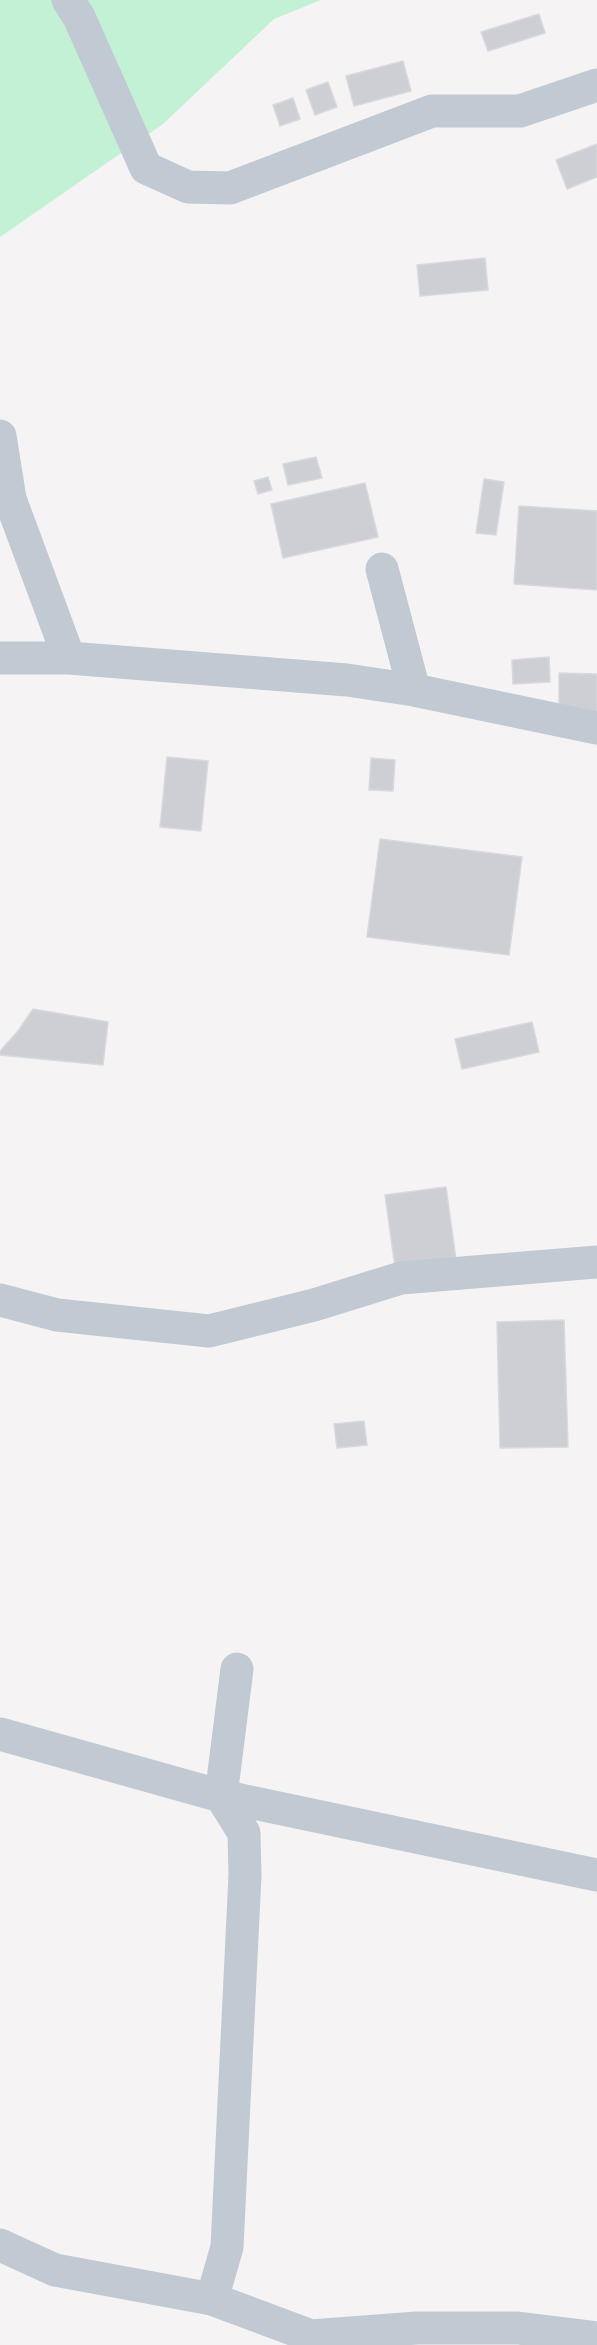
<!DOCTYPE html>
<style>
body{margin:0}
canvas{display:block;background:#f5f3f3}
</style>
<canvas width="597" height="2345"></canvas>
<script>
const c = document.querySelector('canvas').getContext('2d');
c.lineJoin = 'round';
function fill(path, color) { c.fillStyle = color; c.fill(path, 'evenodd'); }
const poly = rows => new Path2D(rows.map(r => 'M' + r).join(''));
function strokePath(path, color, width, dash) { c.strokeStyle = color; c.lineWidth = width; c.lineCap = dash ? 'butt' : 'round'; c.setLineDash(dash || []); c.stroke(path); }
fill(poly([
 [0,0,321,0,274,19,163,124,0,237]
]), '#c3f1d5');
const building = poly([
 [539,14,545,33,488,51,481,32,539,14],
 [403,61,411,91,354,106,346,76,403,61],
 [328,82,337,107,315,115,306,90,328,82],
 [293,98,300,119,280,126,273,105,293,98],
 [597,144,597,177,567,189,556,160,597,144],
 [485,258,488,290,420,296,417,265,485,258],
 [316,457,322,478,288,485,283,464,316,457],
 [268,477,272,490,258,494,254,481,268,477],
 [484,479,504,482,496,535,476,533,484,479],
 [365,483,378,537,283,558,271,504,365,483],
 [519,506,597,511,597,590,514,584,519,506],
 [549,657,550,682,513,684,512,660,549,657],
 [559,673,597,674,597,716,559,716,559,673],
 [167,757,208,761,201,831,160,827,167,757],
 [371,758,395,760,393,791,369,790,371,758],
 [380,839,522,857,509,955,367,937,380,839],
 [33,1009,108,1022,103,1065,0,1055,0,1051,18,1031,33,1009],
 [532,1022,539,1052,462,1069,455,1039,532,1022],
 [446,1187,459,1281,398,1289,385,1195,446,1187],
 [564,1320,568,1447,500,1448,497,1322,564,1320],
 [364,1421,367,1445,337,1448,334,1424,364,1421]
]);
fill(building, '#cdcfd5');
strokePath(building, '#d7d9de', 1.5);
strokePath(poly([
 [68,0,79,17,146,168,188,187,230,188,432,111,520,111,597,85],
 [0,436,10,499,69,658],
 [382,569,414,690],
 [0,658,69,658,347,680,414,690,597,728],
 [0,1300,57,1315,209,1331,314,1305,401,1278,597,1262],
 [0,1734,221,1796,597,1875],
 [0,2245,55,2270,212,2299,311,2336,417,2328,518,2328,597,2338],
 [212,2299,227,2247,245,1875,244,1833,221,1796,237,1669]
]), '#c1cad2', 33);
</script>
